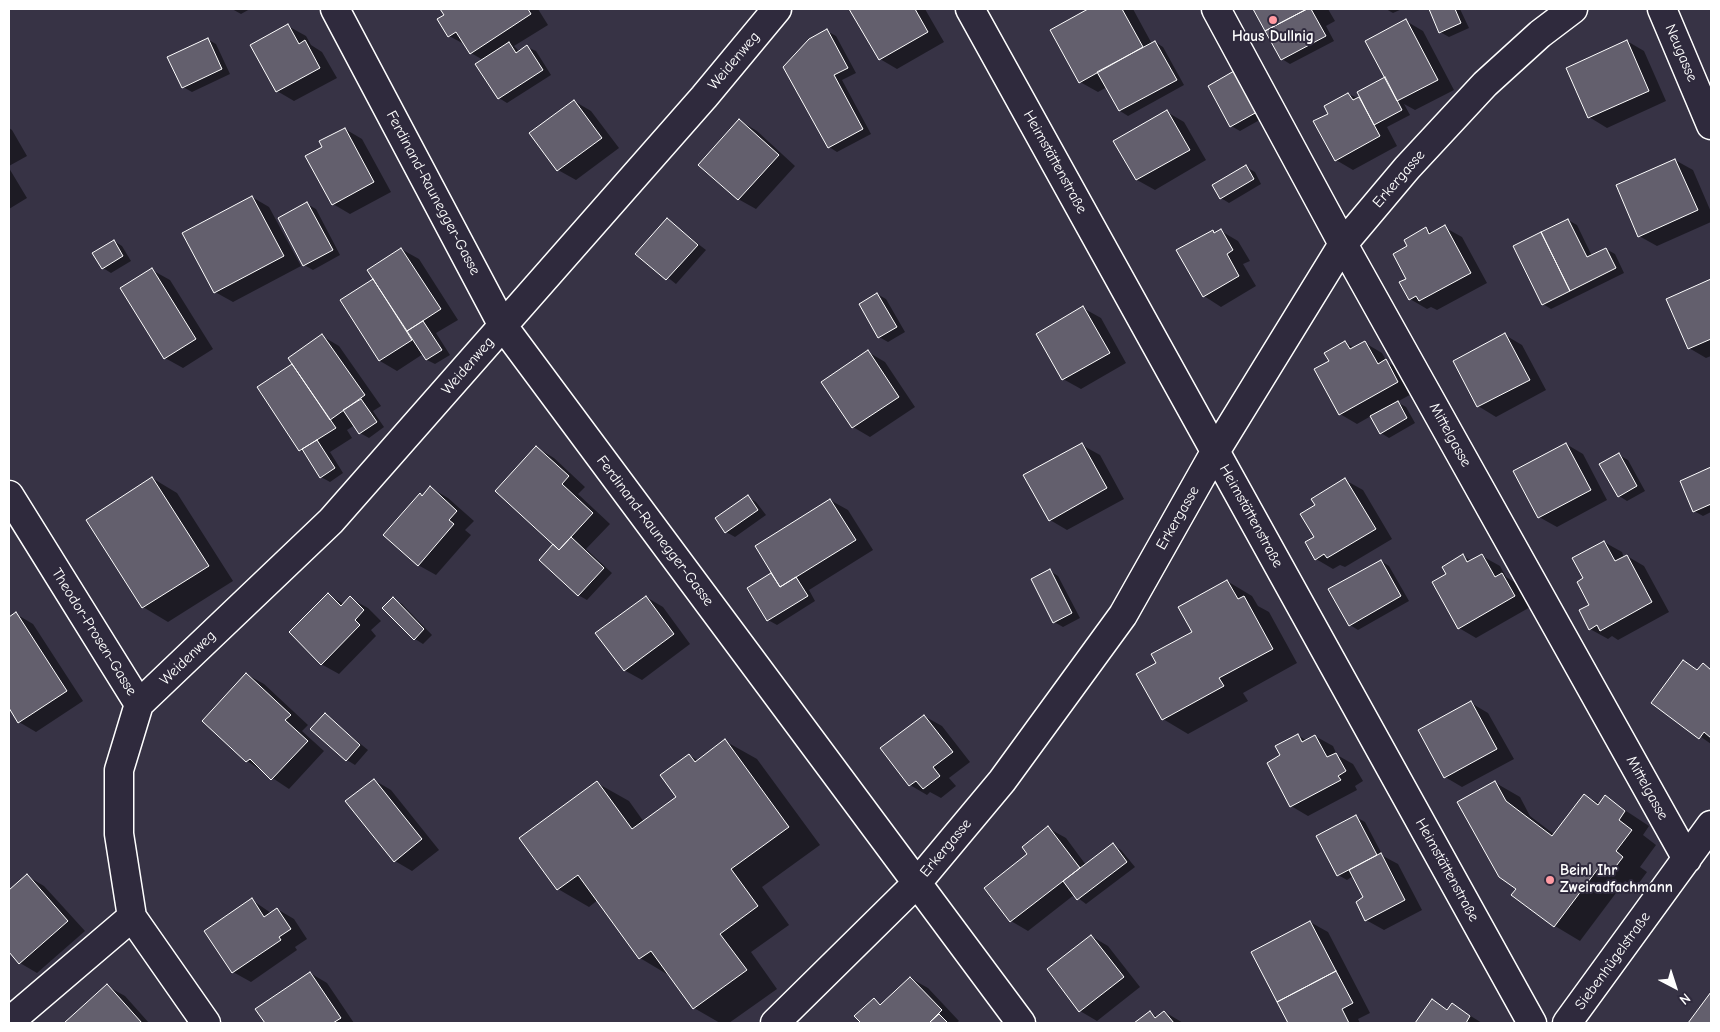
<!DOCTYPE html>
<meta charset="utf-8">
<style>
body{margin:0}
#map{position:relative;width:1720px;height:1032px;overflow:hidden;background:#373345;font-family:"Comic Neue",sans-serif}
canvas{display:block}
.frame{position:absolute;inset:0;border:10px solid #fff;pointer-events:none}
.north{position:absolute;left:1650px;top:962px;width:50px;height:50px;-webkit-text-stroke:4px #2f2a3d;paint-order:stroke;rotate:140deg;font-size:14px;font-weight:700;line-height:20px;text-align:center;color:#fff}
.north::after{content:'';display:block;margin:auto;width:18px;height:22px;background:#fff;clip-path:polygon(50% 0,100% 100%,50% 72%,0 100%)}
</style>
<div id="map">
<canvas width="1720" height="1032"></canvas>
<div class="frame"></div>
<div class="north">N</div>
</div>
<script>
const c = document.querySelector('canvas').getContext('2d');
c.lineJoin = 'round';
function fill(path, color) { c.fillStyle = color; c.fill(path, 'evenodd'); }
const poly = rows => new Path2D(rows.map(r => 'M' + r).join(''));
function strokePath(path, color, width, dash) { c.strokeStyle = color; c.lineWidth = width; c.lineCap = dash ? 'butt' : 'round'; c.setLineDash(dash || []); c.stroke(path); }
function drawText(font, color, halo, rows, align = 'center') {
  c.font = font + ' "Comic Neue",sans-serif'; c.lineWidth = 4; c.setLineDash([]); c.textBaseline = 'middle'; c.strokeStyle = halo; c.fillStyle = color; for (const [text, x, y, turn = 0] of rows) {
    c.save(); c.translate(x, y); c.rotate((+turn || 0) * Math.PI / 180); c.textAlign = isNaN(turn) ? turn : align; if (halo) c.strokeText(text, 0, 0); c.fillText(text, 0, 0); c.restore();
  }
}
fill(poly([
 [232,9,250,9,241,14],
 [441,9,538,9,548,25,514,46,520,52,527,47,536,51,551,75,507,103,499,98,483,60,471,53,466,45,449,36,446,16],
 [851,9,925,9,944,42,897,69,880,59],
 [1091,9,1133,9,1152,44,1155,42,1163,47,1184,85,1128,116,1120,111,1107,87,1098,92,1080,82,1052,31],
 [1255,9,1328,9,1335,21,1326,26,1334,41,1290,64,1282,59],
 [1386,9,1402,9,1393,13],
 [1430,9,1460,9,1469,28,1449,37,1440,32],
 [1406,21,1423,31,1454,90,1415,110,1404,104,1410,115,1387,127,1397,146,1353,170,1336,160,1330,114,1348,94,1363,100,1386,78],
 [288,26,306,36,311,45,322,52,337,78,294,101,277,91],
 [827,31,836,36,856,73,842,80,871,134,837,152,829,147],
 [207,39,216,44,230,74,192,92,183,87],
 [1627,41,1644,51,1666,101,1607,128,1589,117,1567,68],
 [1234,72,1265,117,1240,131,1231,126],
 [574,101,591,111,619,148,576,180,558,170,531,133],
 [1167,112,1184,122,1206,160,1155,190,1137,180,1115,141],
 [740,121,757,131,795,166,756,209,738,199],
 [9,128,12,130,27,156,9,166],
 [345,129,362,139,391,192,350,214,333,204],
 [1675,160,1693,170,1711,212,1711,222,1657,246,1639,236],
 [1246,167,1255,172,1261,184,1229,203,1221,198],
 [9,168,27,198,9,209],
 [252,197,269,207,301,266,233,302,215,292],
 [307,204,316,209,340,255,313,270,304,265],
 [667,220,706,250,676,284,637,253],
 [1568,220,1577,225,1592,256,1606,249,1615,254,1624,273,1551,309,1543,304],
 [1444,227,1462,237,1487,283,1437,310,1431,307,1427,309,1410,299,1409,246,1426,229,1433,233],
 [1213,231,1216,233,1221,231,1238,241,1250,261,1243,264,1256,286,1221,307,1204,296,1178,251],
 [114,241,122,246,131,261,111,273,103,268],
 [401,249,419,259,458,320,436,333,450,355,435,364,427,360,423,354,397,371,380,361,341,301,375,279],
 [152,270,170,280,213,349,183,368,165,358],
 [1711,281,1711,356,1706,358,1689,348,1668,299],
 [877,294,886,299,905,332,888,342,879,337],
 [1083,308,1101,318,1126,363,1081,389,1063,379,1037,334],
 [1505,335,1522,345,1546,390,1496,417,1478,406,1454,361],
 [322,336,339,346,381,406,373,411,384,427,369,438,360,433,355,425,347,430,352,438,330,452,343,473,330,482,321,477,307,454,300,450,259,387,294,364],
 [1345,343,1355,348,1365,343,1382,353,1387,362,1403,371,1415,392,1397,402,1406,407,1415,423,1389,438,1381,433,1371,416,1357,424,1340,414,1331,362],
 [868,352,885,362,915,407,870,437,853,427],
 [1566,444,1583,454,1607,500,1557,527,1539,517,1515,472],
 [1082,445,1100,455,1124,499,1067,530,1050,520],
 [537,448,554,458,585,487,578,494,610,524,586,549,612,573,587,600,578,595,554,544],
 [1619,455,1628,460,1645,491,1627,501,1619,496],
 [1711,469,1711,512,1703,516,1694,511,1682,482],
 [152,478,177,493,233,581,168,622,143,607,87,520],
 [1345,480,1363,490,1392,539,1345,567,1340,565,1333,569,1316,559,1317,506],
 [431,488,448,498,474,521,465,530,471,535,436,575,418,565,420,495,423,497],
 [748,497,756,502,766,515,735,537,726,532],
 [830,500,848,510,873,550,809,590,815,601,777,625,768,620,771,574,775,577],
 [1604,542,1622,552,1624,558,1627,556,1644,566,1669,612,1618,640,1612,636,1608,639,1590,629,1590,605,1585,578],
 [1463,556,1472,561,1482,556,1500,566,1506,577,1519,585,1532,606,1476,638,1459,628,1447,575],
 [1381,561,1389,566,1409,601,1358,630,1350,625],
 [1050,571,1058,576,1080,618,1063,627,1054,622],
 [1227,581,1252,596,1258,606,1269,612,1297,663,1243,693,1248,701,1188,734,1163,719,1158,664,1193,632],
 [328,595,344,604,350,598,368,608,381,621,371,630,376,636,339,674,321,664],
 [646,597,663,607,690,644,642,680,624,670],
 [393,599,402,604,432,635,423,644,415,639],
 [16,614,33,624,83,701,36,732,19,722,9,706,9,618],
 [1683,662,1699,671,1703,665,1711,670,1711,744,1653,703],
 [246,674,264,684,308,725,302,731,324,751,289,789,247,761],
 [1471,703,1488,713,1514,759,1462,787,1445,777],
 [325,715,368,750,355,765,347,760],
 [924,716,942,726,970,762,949,778,956,786,941,798,930,792,927,795,910,785],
 [1298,735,1307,741,1315,736,1333,746,1337,755,1353,764,1363,781,1355,786,1357,790,1308,816,1291,806,1282,756],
 [725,741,757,759,820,845,762,887,789,925,751,952,777,989,729,1023,720,1023,694,1008,670,976,640,958,598,900,589,907,558,889,597,783,629,801,644,822,678,798,689,755,699,761],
 [374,780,391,790,439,850,412,871,395,861],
 [1494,782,1520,797,1530,816,1555,835,1584,795,1600,804,1605,797,1649,826,1643,835,1656,845,1640,867,1647,872,1636,887,1625,881,1580,941,1555,926,1513,895,1517,889],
 [1356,817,1365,822,1383,856,1398,864,1422,910,1384,930,1366,920,1365,898,1353,876,1347,880,1338,875],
 [1048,828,1066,838,1086,865,1113,845,1121,850,1135,867,1086,904,1074,895,1028,931,1011,921,1029,854],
 [27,876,44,886,85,931,37,973,20,963,9,950,9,892],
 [252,900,271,913,277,909,294,919,307,939,295,947,297,950,251,982,233,972,205,931],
 [1310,922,1328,932,1370,1013,1358,1019,1360,1023,1289,1023,1252,952],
 [1091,936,1108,946,1140,987,1097,1021,1080,1011],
 [310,973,327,983,354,1023,266,1023,257,1010],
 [910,978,928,988,959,1021,956,1023,863,1023,856,1016,874,1000,882,1005],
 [107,986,125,996,149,1023,65,1023],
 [1432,1001,1449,1010,1453,1005,1482,1023,1416,1023],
 [1165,1012,1183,1023,1136,1023,1150,1013,1158,1017]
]), '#0007');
const building = poly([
 [440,9,528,9,531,14,470,54,456,32,448,37,437,19,444,15,440,9],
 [849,9,915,9,928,32,879,60,849,9],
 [1088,9,1122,9,1143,47,1079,83,1050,30,1088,9],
 [1253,9,1307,9,1265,31,1253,9],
 [1307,9,1311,9,1326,36,1281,60,1265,31,1307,9],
 [1429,9,1455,9,1461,23,1439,33,1429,9],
 [1406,19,1438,80,1397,101,1365,41,1406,19],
 [288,24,299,44,305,40,320,68,276,92,250,45,288,24],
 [827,29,848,68,834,75,863,129,828,148,783,67,809,39,827,29],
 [208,38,222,69,182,88,167,57,208,38],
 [1627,40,1649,91,1588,118,1566,68,1627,40],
 [1155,41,1177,80,1119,111,1097,72,1155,41],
 [509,42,516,53,527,45,543,70,498,99,475,64,509,42],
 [1234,71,1257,112,1230,127,1208,86,1234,71],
 [1385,77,1402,110,1374,125,1357,92,1385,77],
 [1348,93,1353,100,1359,97,1380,136,1335,161,1313,121,1328,114,1324,106,1348,93],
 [574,100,602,138,557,171,529,133,574,100],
 [1167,110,1190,150,1136,180,1113,141,1167,110],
 [739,119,779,155,738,200,698,165,739,119],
 [345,128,374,182,332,205,305,156,322,147,319,141,345,128],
 [1675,159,1698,210,1638,237,1616,185,1675,159],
 [1246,165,1254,179,1220,199,1212,185,1246,165],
 [252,196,284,256,214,293,182,233,252,196],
 [307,202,333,250,303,266,278,218,307,202],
 [667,218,698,245,666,280,635,254,667,218],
 [1568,219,1587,257,1606,248,1616,268,1570,291,1541,232,1568,219],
 [1445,225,1471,273,1419,301,1416,296,1409,300,1399,282,1406,279,1393,254,1407,246,1404,240,1426,227,1429,234,1445,225],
 [1221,229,1233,250,1227,254,1239,276,1203,297,1176,250,1213,230,1214,233,1221,229],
 [1541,232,1570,291,1542,305,1513,246,1541,232],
 [114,240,123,256,102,269,92,253,114,240],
 [401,248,441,309,407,331,367,270,401,248],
 [152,268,196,339,164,359,120,288,152,268],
 [373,279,412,340,379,361,340,300,373,279],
 [1711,279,1711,339,1688,349,1666,299,1711,279],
 [877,293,897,327,878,338,859,304,877,293],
 [1083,306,1110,353,1062,380,1036,334,1083,306],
 [423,321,442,350,426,360,407,331,423,321],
 [1505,333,1530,380,1477,407,1453,361,1505,333],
 [322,334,365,395,330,420,288,358,322,334],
 [1345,341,1350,349,1365,341,1378,364,1386,359,1398,382,1339,415,1314,369,1329,361,1324,353,1345,341],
 [868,350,899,397,852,428,821,382,868,350],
 [292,364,336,428,299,451,257,387,292,364],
 [361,399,377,422,359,434,343,410,361,399],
 [1398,401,1407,418,1380,434,1370,416,1398,401],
 [317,440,335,468,320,478,302,449,317,440],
 [1082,443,1107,488,1049,521,1023,475,1082,443],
 [1566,443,1591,490,1538,518,1513,471,1566,443],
 [536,446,569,476,562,484,593,513,559,550,495,491,536,446],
 [1619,453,1637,486,1618,497,1599,464,1619,453],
 [1711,467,1711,504,1693,512,1680,481,1711,467],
 [152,477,209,566,142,608,86,520,152,477],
 [1345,478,1376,529,1327,558,1324,554,1315,560,1305,542,1314,537,1300,514,1315,505,1311,499,1345,478],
 [430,486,457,511,449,520,454,524,418,566,383,535,420,493,422,496,430,486],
 [748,495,758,510,725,533,715,518,748,495],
 [830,499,856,540,780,587,755,546,830,499],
 [571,537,604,568,578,596,539,560,553,544,559,550,571,537],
 [1604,541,1615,561,1627,555,1652,602,1600,631,1597,625,1589,630,1579,610,1589,605,1577,582,1583,578,1572,558,1604,541],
 [1463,554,1467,562,1482,554,1495,577,1502,573,1515,596,1458,629,1432,582,1446,574,1442,567,1463,554],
 [1381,560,1401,596,1349,626,1328,589,1381,560],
 [1050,569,1072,613,1053,623,1031,579,1050,569],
 [771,573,780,587,796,577,808,596,767,621,747,588,771,573],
 [1227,580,1238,599,1244,596,1273,649,1219,678,1224,686,1162,720,1136,674,1156,663,1151,654,1192,632,1178,607,1227,580],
 [328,593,341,606,350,596,364,610,355,620,360,625,321,665,289,632,328,593],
 [646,596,674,634,624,671,595,633,646,596],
 [393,597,424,629,414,640,382,608,393,597],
 [16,612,67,691,18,723,9,708,9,617,16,612],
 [1683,660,1697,670,1703,663,1711,670,1711,738,1704,732,1699,739,1651,703,1683,660],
 [246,673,291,715,285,720,308,741,271,780,250,759,246,762,202,721,246,673],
 [1471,701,1497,749,1444,778,1418,730,1471,701],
 [325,713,360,745,346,761,310,729,325,713],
 [924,715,953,752,933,767,940,776,923,789,916,781,909,786,880,748,924,715],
 [1298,734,1302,742,1315,735,1327,757,1336,753,1346,771,1338,776,1341,780,1290,807,1267,763,1280,755,1275,746,1298,734],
 [725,739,789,827,731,869,758,906,720,934,747,970,693,1009,651,951,639,959,578,875,557,890,519,838,597,781,632,829,676,797,660,775,689,754,695,762,725,739],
 [374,779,422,839,394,862,345,801,374,779],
 [1495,781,1506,801,1552,836,1584,794,1598,805,1605,795,1625,811,1619,820,1632,830,1616,851,1623,857,1610,874,1600,866,1554,927,1511,895,1516,889,1499,877,1457,802,1495,781],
 [1356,815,1377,855,1337,876,1316,836,1356,815],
 [1048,826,1080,868,1010,922,984,888,1027,854,1022,847,1048,826],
 [1113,843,1127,862,1077,900,1063,881,1113,843],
 [1381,853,1405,900,1365,921,1356,902,1363,897,1349,870,1381,853],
 [27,874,68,921,19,964,9,952,9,890,27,874],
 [252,898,264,917,277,908,291,929,279,937,281,940,232,973,204,931,252,898],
 [1310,921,1336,971,1277,1002,1251,952,1310,921],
 [1091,935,1124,977,1079,1012,1047,969,1091,935],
 [1336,971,1353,1003,1342,1009,1349,1023,1288,1023,1277,1002,1336,971],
 [310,972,341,1018,333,1023,265,1023,255,1009,310,972],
 [910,977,942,1010,929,1023,861,1023,854,1016,874,998,880,1005,910,977],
 [107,984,142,1023,64,1023,107,984],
 [1711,992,1711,1023,1688,1023,1711,992],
 [1432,999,1447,1010,1452,1003,1470,1016,1466,1023,1415,1023,1432,999],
 [1150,1011,1155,1018,1164,1011,1174,1023,1134,1023,1150,1011],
 [939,1014,948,1023,929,1023,939,1014]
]);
fill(building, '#635f6d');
strokePath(building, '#fff', 1);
const minor = poly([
 [335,9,503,326,1021,1023],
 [970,9,1532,1023],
 [1216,9,1343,244,1687,859],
 [1662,9,1711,125],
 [9,495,139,704,119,770,119,834,132,917,206,1023],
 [139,704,331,521,704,97,777,9],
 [9,1022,132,917],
 [775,1023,916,884,1002,781,1123,615,1215,452,1343,244,1407,168,1485,84,1540,34,1573,9],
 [1567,1023,1711,825]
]);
strokePath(minor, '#fff', 31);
strokePath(minor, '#2f2a3d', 28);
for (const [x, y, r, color] of [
 [1273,20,5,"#ff9aa2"],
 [1550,880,5,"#ff9aa2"]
]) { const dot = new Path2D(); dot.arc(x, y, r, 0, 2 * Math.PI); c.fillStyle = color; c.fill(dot); strokePath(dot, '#2f2a3d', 2); }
drawText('bold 15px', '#fff', '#2f2a3d', [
 ["Haus Dullnig",1273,37],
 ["Beinl Ihr",1560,871,"left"],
 ["Zweiradfachmann",1560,888,"left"]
]);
drawText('15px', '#fff', '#2f2a3d', [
 ["Neugasse",1681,53,67],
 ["Weidenweg",734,61,-50],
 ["Heimstättenstraße",1055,162,61],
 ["Erkergasse",1399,179,-49],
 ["Ferdinand-Raunegger-Gasse",433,193,62],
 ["Weidenweg",468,366,-49],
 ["Mittelgasse",1450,435,61],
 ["Heimstättenstraße",1251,516,61],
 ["Erkergasse",1178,518,-60],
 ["Ferdinand-Raunegger-Gasse",655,531,53],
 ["Theodor-Prosen-Gasse",94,632,58],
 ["Weidenweg",188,658,-44],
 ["Mittelgasse",1647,788,61],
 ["Erkergasse",946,848,-50],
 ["Heimstättenstraße",1447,870,61],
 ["Siebenhügelstraße",1613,961,-54]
]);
</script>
